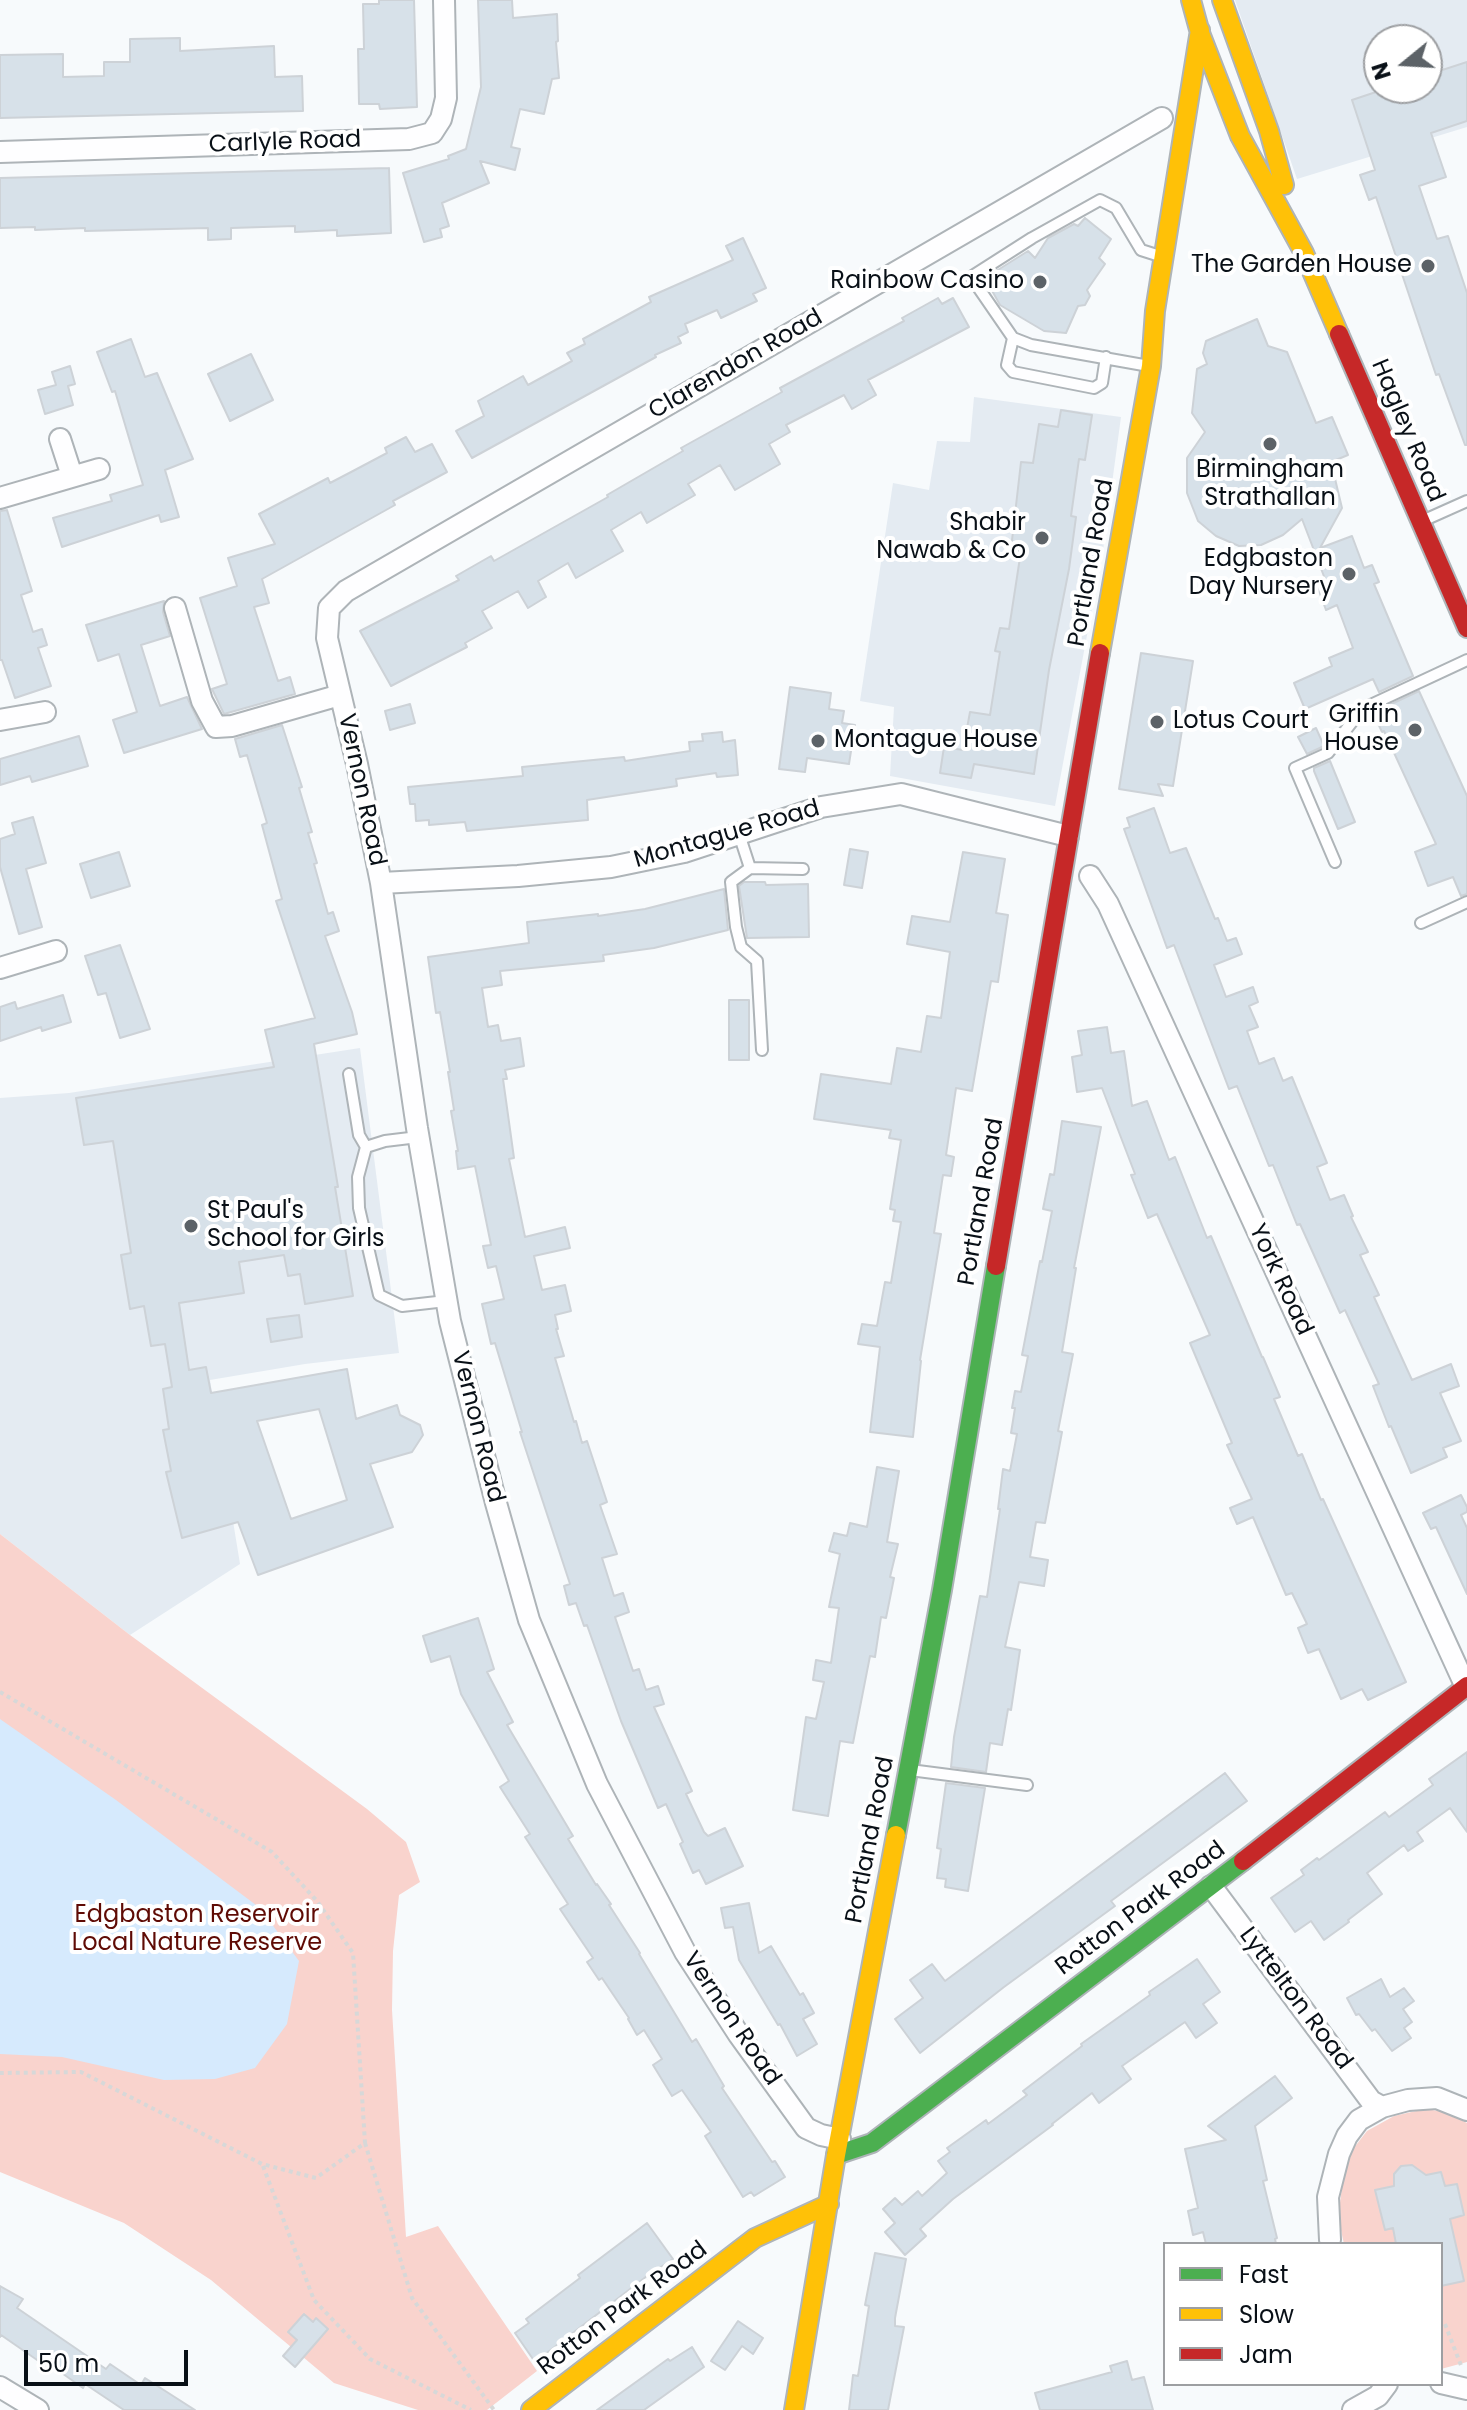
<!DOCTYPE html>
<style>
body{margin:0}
#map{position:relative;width:1467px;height:2410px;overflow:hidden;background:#f7fafc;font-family:Poppins,sans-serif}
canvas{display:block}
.legend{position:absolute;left:1163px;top:2242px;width:280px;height:144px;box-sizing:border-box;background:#fff;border:2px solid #9d9fa2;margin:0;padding:10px 14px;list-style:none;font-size:24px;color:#091017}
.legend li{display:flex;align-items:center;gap:16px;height:40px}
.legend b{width:40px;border:2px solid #9d9fa2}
.north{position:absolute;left:1363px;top:24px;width:80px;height:80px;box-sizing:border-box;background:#fff;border:2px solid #9d9fa2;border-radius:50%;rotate:252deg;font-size:22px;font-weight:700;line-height:32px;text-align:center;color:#091017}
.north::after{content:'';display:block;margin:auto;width:28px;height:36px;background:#5c6267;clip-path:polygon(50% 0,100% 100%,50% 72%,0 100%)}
.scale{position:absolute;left:24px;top:2350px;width:164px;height:36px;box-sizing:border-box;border:4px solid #091017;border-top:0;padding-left:10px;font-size:24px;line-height:28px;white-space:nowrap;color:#091017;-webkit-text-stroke:6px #fff;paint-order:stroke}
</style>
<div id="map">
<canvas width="1467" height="2410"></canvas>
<ul class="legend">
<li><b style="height:10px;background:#4caf50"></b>Fast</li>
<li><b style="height:10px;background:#ffc107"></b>Slow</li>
<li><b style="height:10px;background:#c62828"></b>Jam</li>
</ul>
<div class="north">N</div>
<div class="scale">50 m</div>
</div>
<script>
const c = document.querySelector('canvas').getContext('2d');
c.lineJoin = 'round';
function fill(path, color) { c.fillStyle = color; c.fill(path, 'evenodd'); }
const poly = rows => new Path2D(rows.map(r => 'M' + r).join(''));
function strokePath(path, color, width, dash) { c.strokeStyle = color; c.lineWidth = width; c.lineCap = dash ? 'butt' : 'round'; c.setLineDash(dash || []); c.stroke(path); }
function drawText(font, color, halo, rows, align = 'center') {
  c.font = font + ' Poppins,sans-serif'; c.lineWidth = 8; c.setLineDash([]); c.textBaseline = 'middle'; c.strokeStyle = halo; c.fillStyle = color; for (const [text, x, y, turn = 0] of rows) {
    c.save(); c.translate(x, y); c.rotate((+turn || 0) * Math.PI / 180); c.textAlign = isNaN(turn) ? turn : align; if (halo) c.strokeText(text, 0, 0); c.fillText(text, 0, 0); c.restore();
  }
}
fill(poly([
 [1235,0,1467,0,1467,127,1297,179],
 [1379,40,1427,40,1427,88,1379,88],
 [974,397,1121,417,1103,550,1055,806,890,776,894,707,860,701,893,483,929,490,937,441,970,442],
 [360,1048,399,1353,305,1364,210,1380,240,1564,130,1635,0,1534,0,1098,69,1093]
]), '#e4ebf2');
fill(poly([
 [0,1534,130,1635,367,1809,406,1842,420,1882,399,1895,393,1951,392,2010,406,2237,438,2226,537,2371,487,2410,418,2410,334,2383,211,2280,124,2223,0,2172],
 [1425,2109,1446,2112,1467,2123,1467,2362,1441,2369,1441,2244,1344,2244,1338,2217,1346,2158,1367,2131,1394,2116]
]), '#f9d3cd');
fill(poly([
 [0,1719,116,1800,260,1908,299,1961,287,2024,255,2068,215,2079,164,2080,62,2057,0,2054]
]), '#d6eafd');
const building = poly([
 [379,0,414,0,417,107,380,109,379,104,359,104,358,49,364,49,363,4,379,4,379,0],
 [478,0,512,0,513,18,557,14,558,41,556,42,559,78,552,79,544,114,520,109,511,147,520,149,515,170,480,161,489,183,442,203,449,226,440,229,442,237,424,242,403,173,449,159,448,156,466,149,481,87,478,0],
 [180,38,180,51,274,46,275,77,302,76,303,111,0,118,0,55,63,54,63,77,104,76,104,62,130,62,130,39,180,38],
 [1467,62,1467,121,1431,133,1446,177,1419,186,1437,239,1448,236,1467,293,1467,445,1465,445,1439,374,1436,375,1376,197,1369,200,1360,175,1375,170,1352,100,1379,91,1378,88,1427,88,1427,75,1467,62],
 [389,168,391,233,337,236,337,230,295,232,295,226,231,228,231,239,208,240,208,228,85,231,85,228,35,230,35,227,0,228,0,178,389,168],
 [1085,218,1111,239,1099,258,1105,264,1087,290,1090,296,1085,305,1078,306,1066,333,1044,331,1000,305,985,278,1028,251,1035,258,1048,238,1074,224,1078,226,1085,218],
 [743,238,766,288,753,294,757,301,721,318,717,310,685,324,688,332,678,337,681,343,655,355,656,357,472,458,456,431,484,416,478,401,523,376,528,385,572,361,567,353,585,344,583,339,651,302,649,297,733,260,726,246,743,238],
 [938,298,942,304,953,298,969,327,868,380,876,395,852,409,844,395,786,425,790,432,769,444,780,464,735,490,720,465,688,484,695,495,647,523,641,512,611,530,623,551,576,578,568,563,538,581,546,597,528,608,518,591,482,611,492,628,465,643,467,647,391,686,360,631,459,580,456,576,491,556,494,561,608,497,607,495,683,451,681,448,782,392,780,388,904,321,902,318,938,298],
 [1257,319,1268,346,1287,352,1316,423,1332,417,1348,455,1331,462,1342,508,1320,548,1352,536,1364,568,1372,565,1379,582,1374,584,1413,676,1379,692,1373,679,1305,709,1294,683,1332,666,1329,658,1353,648,1337,605,1326,610,1316,583,1325,579,1302,519,1283,535,1261,545,1239,546,1216,536,1198,521,1187,493,1187,458,1205,432,1192,413,1197,369,1207,364,1203,353,1206,341,1257,319],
 [131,339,145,377,157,373,193,459,165,470,179,517,161,522,159,515,62,547,53,518,112,501,110,495,143,485,115,391,112,392,97,352,131,339],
 [251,354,273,400,230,421,208,374,251,354],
 [70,366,75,384,68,386,73,405,45,414,38,390,56,385,52,372,70,366],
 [1061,410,1092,415,1085,460,1079,459,1071,516,1076,517,1069,569,1049,670,1034,774,974,764,971,778,940,773,944,747,963,750,970,712,990,715,1000,652,995,651,1000,628,1009,629,1021,551,1011,549,1021,462,1033,463,1039,424,1058,427,1061,410],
 [406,437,415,452,432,444,447,472,393,501,395,505,262,579,269,603,254,607,278,681,290,677,295,694,224,714,212,689,227,684,200,598,237,586,228,558,275,544,259,514,328,478,330,483,353,471,387,453,385,448,406,437],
 [7,510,32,591,21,595,33,632,42,629,47,645,38,648,51,686,15,698,2,660,0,660,0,511,7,510],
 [164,601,163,612,170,636,141,645,160,706,187,697,202,729,124,753,113,720,137,712,119,654,98,661,86,625,164,601],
 [1141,653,1193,661,1173,786,1158,784,1163,796,1119,789,1141,653],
 [790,687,831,693,829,709,844,711,842,723,855,725,849,764,807,758,805,772,779,769,790,687],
 [1419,691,1467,796,1467,894,1461,896,1453,877,1428,886,1415,852,1436,844,1384,731,1382,732,1375,717,1387,711,1385,707,1419,691],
 [410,704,415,723,390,730,385,711,410,704],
 [282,725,302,787,299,788,312,832,308,833,317,863,314,864,328,914,333,912,339,931,325,936,352,1012,357,1034,314,1044,338,1187,335,1187,353,1296,305,1304,300,1274,288,1276,284,1255,239,1262,244,1293,179,1303,189,1370,206,1367,211,1393,347,1369,356,1419,397,1405,400,1415,420,1425,423,1435,412,1452,370,1464,393,1527,258,1575,238,1522,182,1538,166,1472,171,1471,163,1430,169,1429,163,1389,172,1387,165,1344,151,1346,144,1306,130,1309,121,1255,131,1253,113,1141,84,1145,76,1098,274,1067,265,1030,315,1018,276,901,282,899,262,825,267,823,247,755,240,757,235,739,282,725],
 [319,1409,347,1500,291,1519,257,1421,319,1409],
 [1316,728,1324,746,1307,754,1298,737,1316,728],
 [722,732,723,742,735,740,738,775,717,777,716,773,676,779,677,786,587,800,588,820,467,831,465,822,429,825,429,820,416,821,415,804,410,804,408,787,523,776,522,767,624,757,625,761,690,751,689,742,703,741,702,734,722,732],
 [79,736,88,766,32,782,30,776,0,785,0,759,79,736],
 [1330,761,1355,822,1338,829,1314,771,1314,768,1330,761],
 [1154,808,1170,853,1186,848,1215,919,1218,918,1227,941,1236,938,1242,954,1214,965,1226,997,1253,987,1258,1002,1249,1006,1258,1027,1247,1031,1259,1064,1274,1058,1283,1081,1292,1077,1327,1163,1317,1167,1330,1200,1344,1195,1353,1216,1351,1217,1368,1252,1360,1255,1379,1295,1374,1297,1412,1380,1451,1364,1459,1386,1440,1393,1461,1441,1443,1448,1447,1457,1411,1473,1391,1426,1389,1427,1373,1386,1379,1384,1345,1310,1340,1313,1300,1224,1297,1225,1273,1165,1269,1166,1237,1086,1229,1089,1174,945,1167,948,1124,829,1130,827,1127,818,1154,808],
 [33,817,46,863,26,869,42,927,19,934,0,867,0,839,15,834,12,823,33,817],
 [850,849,868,852,862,888,844,885,850,849],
 [119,852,130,886,91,898,80,864,119,852],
 [963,852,1005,859,996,913,1008,915,998,982,991,981,972,1091,956,1088,946,1155,954,1157,951,1176,943,1175,934,1233,941,1234,920,1360,921,1361,913,1437,870,1432,880,1347,858,1344,862,1324,877,1326,885,1282,891,1283,901,1222,893,1221,895,1210,890,1209,901,1140,889,1138,891,1130,814,1119,821,1074,891,1084,897,1048,921,1052,927,1016,941,1018,950,952,907,944,912,916,950,922,963,852],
 [744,882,765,882,766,885,808,884,809,937,747,938,739,886,744,882],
 [724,889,728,930,654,948,603,955,604,961,500,971,502,985,482,988,488,1027,498,1025,501,1041,520,1038,524,1066,505,1070,507,1079,503,1079,514,1158,509,1159,525,1237,565,1227,570,1248,534,1256,542,1290,565,1285,571,1311,555,1315,558,1329,556,1329,564,1356,555,1358,574,1422,576,1421,582,1443,587,1441,607,1502,600,1505,617,1554,602,1558,614,1596,623,1593,629,1612,615,1617,633,1671,639,1669,646,1690,658,1686,664,1704,654,1707,692,1791,686,1794,704,1832,708,1836,725,1828,743,1866,706,1884,699,1870,693,1873,680,1844,683,1842,666,1804,658,1808,621,1721,587,1625,584,1626,576,1603,569,1605,564,1586,570,1584,520,1432,522,1432,495,1343,491,1344,482,1304,504,1299,496,1266,488,1268,483,1246,491,1245,475,1166,458,1169,456,1151,458,1151,451,1111,454,1110,448,1072,450,1072,440,1012,436,1013,428,957,529,943,527,922,598,914,598,916,645,909,724,889],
 [120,945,150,1029,120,1038,106,993,98,995,85,956,120,945],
 [63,995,71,1022,42,1031,41,1027,0,1041,0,1007,15,1002,17,1009,63,995],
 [729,1000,749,1000,749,1060,729,1060,729,1000],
 [1107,1027,1111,1053,1124,1051,1132,1106,1147,1101,1169,1160,1175,1157,1207,1238,1211,1236,1262,1357,1263,1357,1280,1397,1274,1399,1298,1456,1302,1454,1321,1500,1323,1499,1406,1682,1368,1700,1362,1689,1341,1699,1319,1649,1308,1653,1298,1628,1307,1624,1292,1593,1286,1595,1253,1517,1237,1524,1230,1508,1252,1499,1227,1445,1232,1443,1190,1343,1210,1335,1157,1214,1148,1218,1131,1175,1135,1174,1102,1088,1077,1092,1072,1057,1082,1055,1078,1031,1107,1027],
 [1062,1121,1101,1127,1074,1268,1076,1268,1062,1352,1073,1354,1058,1431,1062,1432,1045,1523,1036,1522,1030,1557,1048,1560,1044,1586,1019,1582,1005,1647,1020,1650,1011,1710,1008,1709,1002,1745,990,1743,986,1772,951,1767,954,1737,980,1596,987,1597,1000,1509,998,1509,1003,1469,1010,1471,1017,1434,1011,1433,1015,1408,1012,1408,1015,1391,1021,1392,1028,1356,1022,1355,1040,1261,1042,1262,1052,1211,1043,1209,1050,1174,1054,1175,1062,1121],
 [299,1315,302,1337,271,1342,267,1319,299,1315],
 [877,1467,899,1471,887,1542,898,1544,890,1577,894,1578,886,1618,881,1617,875,1657,870,1656,853,1743,840,1741,828,1816,793,1810,806,1717,816,1719,824,1682,813,1680,816,1660,831,1663,839,1608,829,1607,840,1554,829,1551,834,1533,847,1536,850,1523,867,1527,877,1467],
 [1461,1495,1467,1507,1467,1512,1461,1515,1467,1528,1467,1594,1436,1527,1431,1529,1423,1513,1461,1495],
 [478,1618,494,1669,487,1672,513,1722,507,1725,573,1836,568,1839,596,1885,597,1884,611,1904,609,1905,640,1953,639,1954,692,2042,696,2039,724,2086,722,2088,772,2162,775,2161,785,2177,754,2196,751,2192,743,2197,705,2136,711,2132,682,2090,672,2096,653,2065,662,2059,644,2030,637,2035,628,2019,629,2018,602,1978,599,1980,587,1962,593,1958,560,1909,568,1904,525,1837,530,1834,500,1787,509,1781,461,1694,450,1656,431,1662,423,1636,478,1618],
 [1467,1752,1467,1832,1450,1808,1417,1832,1423,1841,1408,1851,1404,1845,1367,1873,1382,1894,1348,1920,1349,1922,1324,1940,1311,1921,1295,1932,1271,1898,1304,1875,1301,1870,1317,1858,1319,1860,1385,1812,1389,1817,1433,1785,1429,1779,1467,1752],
 [1225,1773,1247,1801,1111,1901,1115,1906,1004,1987,920,2053,895,2019,923,1998,910,1980,932,1964,945,1981,1225,1773],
 [946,1783,985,1788,968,1891,945,1887,946,1879,937,1878,941,1849,937,1848,946,1783],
 [749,1903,759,1953,771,1946,800,1995,803,1993,814,2013,803,2019,817,2044,797,2056,780,2024,778,2025,739,1960,733,1927,725,1928,721,1908,749,1903],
 [1197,1959,1220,1992,1203,2004,1217,2023,1196,2038,1185,2022,1122,2066,1131,2079,1099,2103,1092,2093,1052,2124,1053,2125,953,2199,920,2229,926,2236,905,2255,885,2232,895,2223,883,2209,895,2198,902,2205,918,2191,922,2196,947,2173,938,2161,950,2152,947,2148,986,2120,988,2124,1027,2095,1023,2091,1082,2046,1081,2044,1150,1995,1149,1992,1197,1959],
 [1381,1979,1390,1997,1404,1988,1414,2001,1403,2009,1412,2022,1404,2028,1411,2038,1392,2051,1375,2029,1372,2031,1359,2014,1356,2015,1347,1998,1381,1979],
 [1275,2076,1292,2098,1255,2126,1267,2180,1263,2181,1277,2238,1275,2239,1276,2244,1206,2244,1203,2232,1193,2235,1188,2211,1198,2208,1185,2149,1226,2140,1208,2126,1275,2076],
 [1412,2165,1426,2175,1441,2172,1445,2186,1457,2184,1464,2215,1450,2219,1464,2281,1441,2286,1441,2244,1396,2244,1393,2228,1385,2230,1375,2190,1394,2186,1394,2174,1401,2166,1412,2165],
 [647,2223,673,2259,647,2276,535,2362,515,2333,529,2323,526,2319,580,2278,578,2275,647,2223],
 [875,2253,906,2259,895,2318,895,2326,904,2327,888,2410,849,2410,853,2375,858,2376,869,2306,865,2305,875,2253],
 [0,2286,23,2299,17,2308,106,2369,110,2364,141,2385,145,2378,195,2410,124,2410,85,2384,83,2388,42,2359,40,2362,1,2335,0,2337,0,2286],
 [304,2314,313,2322,316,2318,328,2329,295,2367,283,2356,297,2340,288,2332,304,2314],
 [738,2321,763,2338,753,2354,742,2346,725,2370,711,2361,738,2321],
 [692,2347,704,2367,644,2410,597,2410,668,2359,670,2361,692,2347],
 [1127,2361,1132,2380,1144,2377,1153,2410,1040,2410,1035,2393,1112,2372,1110,2366,1127,2361]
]);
fill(building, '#d7e1e9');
strokePath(building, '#cdd2d7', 2);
const lane = poly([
 [1013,338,1007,365,1013,372,1094,388,1102,383,1106,357],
 [1149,366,1031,345,1013,338,971,277,1032,238,1100,200,1116,208,1141,250,1163,257],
 [1429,518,1467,501],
 [739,834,750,868,803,869],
 [1335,862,1295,768,1328,753,1362,709,1467,660],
 [750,868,731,882,736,927,741,947,757,961,762,1050],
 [1421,923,1467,902],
 [349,1074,359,1135,366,1147],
 [418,1137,385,1141,366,1147,358,1177,359,1208,379,1295,402,1306,446,1301],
 [910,1770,1027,1785]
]);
const street = poly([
 [0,152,409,139,432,133,441,119,446,98,444,0],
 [60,439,72,476],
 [0,498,99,469],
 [175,608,202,701,216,727,232,726,340,695],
 [0,720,45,712],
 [1090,876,1108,904,1466,1687],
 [381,883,518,876,611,867,684,852,821,807,901,794,1068,836],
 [0,968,56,951],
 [1211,1886,1371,2101,1382,2107],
 [840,2139,821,2135,806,2128,739,2035,685,1952,597,1784,529,1620,496,1503,450,1321,417,1128,381,883,357,764,327,638,329,608,346,591,1162,118],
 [1330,2240,1328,2197,1339,2154,1347,2136,1359,2120,1382,2107,1408,2100,1437,2098,1467,2110],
 [1441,2383,1467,2389],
 [0,2387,38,2410],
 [1353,2410,1378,2396,1387,2384]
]);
const fast = poly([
 [896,1835,942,1590,996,1266],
 [836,2155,872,2143,1243,1861]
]);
const slow = poly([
 [1191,0,1200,33,1240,136,1304,253,1339,334],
 [1222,0,1269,131,1284,185],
 [1100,653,1151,366,1155,311,1200,30],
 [531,2410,755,2238,829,2204],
 [794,2410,836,2155,896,1835]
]);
const jam = poly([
 [1339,334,1467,628],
 [996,1266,1100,653],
 [1243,1861,1467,1686]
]);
strokePath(lane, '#aeb4b8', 14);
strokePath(street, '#aeb4b8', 24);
strokePath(fast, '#aeb4b8', 22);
strokePath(slow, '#aeb4b8', 22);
strokePath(jam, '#aeb4b8', 22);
strokePath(poly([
 [0,1692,272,1852,317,1901,353,1953,365,2143,316,2178,262,2164,81,2072,0,2073],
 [365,2143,412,2298,494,2410],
 [263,2166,314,2300,370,2359,471,2410],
 [1445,2324,1462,2368]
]), '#d7d8d8', 4, [4, 4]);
strokePath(lane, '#fefeff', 10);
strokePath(street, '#fefeff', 20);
strokePath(fast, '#4caf50', 18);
strokePath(slow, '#ffc107', 18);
strokePath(jam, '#c62828', 18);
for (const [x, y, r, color] of [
 [1428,266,8,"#5c6267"],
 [1040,282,8,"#5c6267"],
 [1270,444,8,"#5c6267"],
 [1042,538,8,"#5c6267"],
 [1349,574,8,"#5c6267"],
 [1157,722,8,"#5c6267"],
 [1415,730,8,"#5c6267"],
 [818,741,8,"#5c6267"],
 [191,1226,8,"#5c6267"]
]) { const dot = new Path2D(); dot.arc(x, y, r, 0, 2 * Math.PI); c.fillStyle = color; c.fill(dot); strokePath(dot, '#fff', 3); }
drawText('24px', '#091017', '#fff', [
 ["Carlyle Road",285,143,-2],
 ["Clarendon Road",736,365,-30],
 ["Hagley Road",1407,431,67],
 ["Portland Road",1092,563,-80],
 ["Vernon Road",361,790,78],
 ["Montague Road",727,835,-16],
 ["Portland Road",982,1202,-80],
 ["York Road",1280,1280,65],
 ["Vernon Road",477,1427,76],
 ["Portland Road",871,1840,-79],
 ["Rotton Park Road",1141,1909,-37],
 ["Lyttelton Road",1295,1999,53],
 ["Vernon Road",731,2019,56],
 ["Rotton Park Road",623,2309,-37]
]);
drawText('24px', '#091017', '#fff', [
 ["The Garden House",1412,266],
 ["Rainbow Casino",1024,282],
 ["Birmingham",1270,471,"center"],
 ["Strathallan",1270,499,"center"],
 ["Shabir",1026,524],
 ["Nawab & Co",1026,552],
 ["Edgbaston",1333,560],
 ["Day Nursery",1333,588],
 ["Griffin",1399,716],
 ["House",1399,744],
 ["Lotus Court",1173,722,"left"],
 ["Montague House",834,741,"left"],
 ["St Paul's",207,1212,"left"],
 ["School for Girls",207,1240,"left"]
], 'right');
drawText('24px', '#5f0b05', '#fff', [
 ["Edgbaston Reservoir",197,1916],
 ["Local Nature Reserve",197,1944]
]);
</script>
